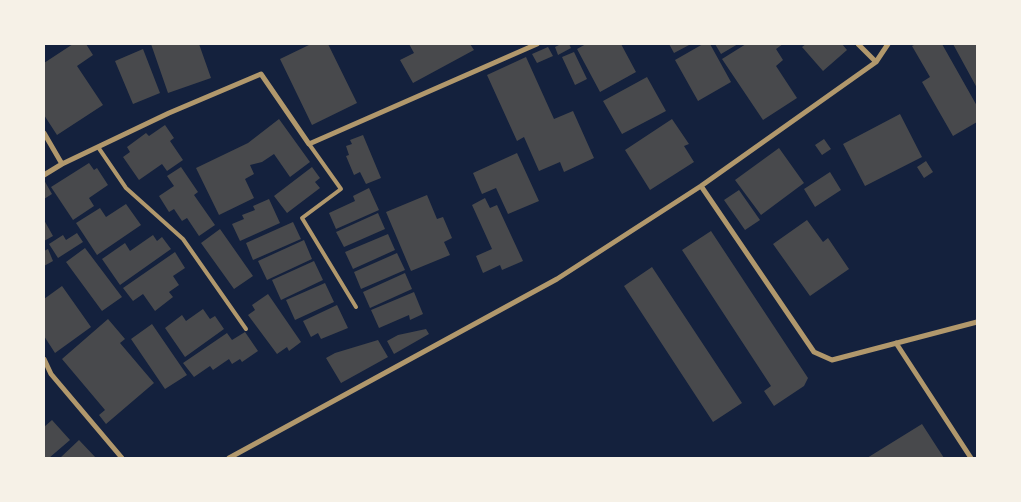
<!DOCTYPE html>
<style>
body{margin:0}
#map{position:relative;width:1021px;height:502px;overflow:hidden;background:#14213d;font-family:Roboto,sans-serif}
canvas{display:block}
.frame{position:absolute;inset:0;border:45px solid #f6f1e7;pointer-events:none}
</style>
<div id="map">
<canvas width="1021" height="502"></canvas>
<div class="frame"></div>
</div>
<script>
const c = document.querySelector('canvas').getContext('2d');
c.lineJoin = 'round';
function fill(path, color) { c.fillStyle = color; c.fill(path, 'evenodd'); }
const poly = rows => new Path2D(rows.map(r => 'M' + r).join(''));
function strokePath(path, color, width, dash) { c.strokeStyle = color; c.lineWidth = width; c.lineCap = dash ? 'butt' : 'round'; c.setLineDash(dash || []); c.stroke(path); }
fill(poly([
 [73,44,86,44,93,55,77,66,103,105,57,135,44,115,44,63],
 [151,44,199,44,211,78,168,93],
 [311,44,328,44,357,103,312,125,280,59],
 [409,44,470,44,474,50,413,83,400,60,414,53],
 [561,44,569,44,571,48,558,55,555,47],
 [586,44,621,44,636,72,600,92,577,49],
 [669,44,691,44,674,53],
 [703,44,710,44,731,82,698,101,675,60],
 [715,44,738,44,721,54],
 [746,44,783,44,776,49,783,60,776,66,797,98,763,120,722,59],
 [806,44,842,44,847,50,823,71,802,47],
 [916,44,942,44,977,106,977,122,953,136,922,82,930,77,912,46],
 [953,44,977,44,977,88],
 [548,47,553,56,537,63,532,54],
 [143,49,160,93,133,104,115,61],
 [574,52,587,79,575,85,562,57],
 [526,57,554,119,573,111,594,158,564,172,560,162,539,171,524,137,517,141,487,75],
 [647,77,666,111,622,134,603,101],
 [900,114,922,157,865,186,843,144],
 [279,119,310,162,290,177,274,154,262,162,250,165,254,174,245,179,254,198,219,215,196,168,248,143],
 [672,119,689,144,684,146,694,162,650,190,625,150],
 [165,125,174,138,170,141,183,160,167,171,162,164,139,180,123,157,130,152,127,147,146,133,149,136],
 [363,135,381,178,366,184,360,172,354,175,346,156,349,155,346,146,352,144,350,140],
 [824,139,831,149,822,155,815,145],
 [779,148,804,183,761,215,735,180],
 [517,153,539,201,508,214,496,188,482,194,473,173],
 [926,161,933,172,924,178,917,167],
 [89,163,94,170,97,168,108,185,89,198,94,206,73,220,51,187],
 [181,167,198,192,194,195,215,225,199,236,187,218,182,221,174,209,169,212,159,196,174,186,167,176],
 [312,167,320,178,315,182,320,188,287,213,274,196],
 [830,172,841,190,815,207,804,189],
 [44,180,52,194,44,199],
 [369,188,379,210,336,229,329,213,355,201,353,196],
 [739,190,760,220,745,230,724,200],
 [427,195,437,219,443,217,452,238,444,242,450,255,411,271,386,212],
 [485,198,490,208,497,205,523,261,502,270,500,265,483,273,476,256,492,249,472,205],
 [269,199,280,223,240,241,232,224,244,219,242,215,255,210,253,206],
 [126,204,141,225,97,255,76,223,100,208,106,217],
 [378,213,385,229,344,247,336,232],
 [44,220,53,236,44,241],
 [807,220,823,242,828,238,849,269,810,296,773,244],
 [293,222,301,239,253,260,246,243],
 [220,229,253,276,234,289,201,243],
 [711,231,808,378,804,386,774,406,764,391,771,386,682,250],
 [77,233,83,242,58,258,49,244,63,235,66,240],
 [388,234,395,250,353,269,345,252],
 [153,235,157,241,162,237,171,249,120,285,102,259,125,243,130,251],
 [304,240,312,259,267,280,258,261],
 [85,248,122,297,102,311,66,262],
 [48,249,53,261,44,266,44,251],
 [175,252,185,268,173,276,179,285,169,292,173,297,155,311,143,294,133,301,123,288],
 [397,253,405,270,361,289,354,272],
 [314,261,323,280,281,300,272,280],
 [652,267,742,403,713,422,624,286],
 [405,273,412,289,370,308,363,292],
 [325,283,334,302,295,320,286,300],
 [62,286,91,327,55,353,44,336,44,299],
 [414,292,423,314,410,320,409,315,379,328,371,310],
 [268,294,301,342,289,351,287,347,277,354,248,315,255,310,252,305],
 [337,305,348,328,321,339,318,333,311,337,303,321],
 [203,309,210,319,215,316,224,329,185,357,165,328,182,315,186,321],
 [108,319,125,339,120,343,154,383,106,424,99,415,105,410,62,359],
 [152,324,187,375,165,389,131,339],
 [426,329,429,334,394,354,387,341,398,335],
 [245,332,258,351,242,362,240,359,232,364,229,359,213,370,210,366,194,377,183,363,227,333,232,340],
 [378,340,388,357,341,383,326,358,335,353],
 [52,420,70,440,49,458,44,458,44,427],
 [922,424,944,458,867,458],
 [79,440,96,458,60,458]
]), '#48494c');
strokePath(poly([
 [309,144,341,189,302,218,356,307],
 [98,147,126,188,183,239,246,329]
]), '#b1986c', 4);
strokePath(poly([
 [858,44,876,62],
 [44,133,62,164],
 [44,175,62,164,169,113,261,74,309,144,537,44],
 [701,186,814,352,832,360,977,322],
 [896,343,971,458],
 [44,359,51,374,122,458],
 [229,458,557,279,701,186,876,62,888,44]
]), '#b1986c', 5);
</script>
